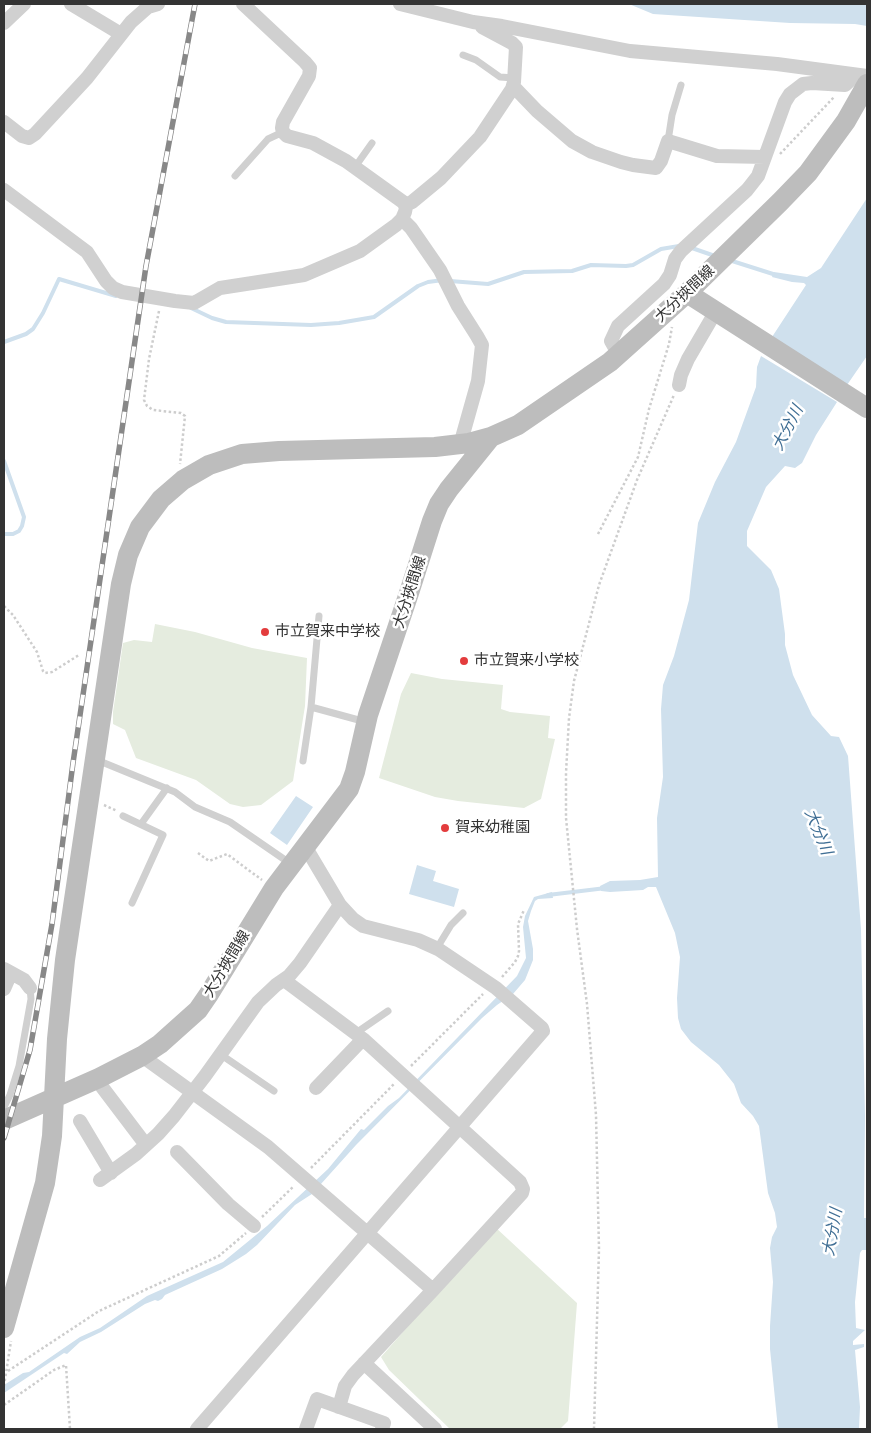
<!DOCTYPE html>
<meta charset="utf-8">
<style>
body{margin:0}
#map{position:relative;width:871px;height:1433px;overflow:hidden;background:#fff;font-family:Manrope,sans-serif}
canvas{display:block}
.frame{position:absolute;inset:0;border:5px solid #333;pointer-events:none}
</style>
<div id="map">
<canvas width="871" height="1433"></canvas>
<div class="frame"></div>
</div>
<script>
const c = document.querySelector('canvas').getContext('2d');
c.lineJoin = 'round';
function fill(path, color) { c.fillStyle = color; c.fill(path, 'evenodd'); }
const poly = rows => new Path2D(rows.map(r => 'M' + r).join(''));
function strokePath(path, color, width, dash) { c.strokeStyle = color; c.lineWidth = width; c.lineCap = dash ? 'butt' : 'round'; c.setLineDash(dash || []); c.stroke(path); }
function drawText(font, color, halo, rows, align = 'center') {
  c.font = font + ' Manrope,"Noto Sans JP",sans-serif'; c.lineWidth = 5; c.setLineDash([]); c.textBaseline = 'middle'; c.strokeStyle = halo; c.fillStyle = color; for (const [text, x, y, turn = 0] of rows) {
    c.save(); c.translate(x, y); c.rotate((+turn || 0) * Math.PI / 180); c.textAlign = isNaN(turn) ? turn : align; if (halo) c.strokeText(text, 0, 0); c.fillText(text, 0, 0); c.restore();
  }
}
fill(poly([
 [155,624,195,632,252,648,307,658,305,706,293,781,261,805,243,807,230,804,196,780,136,758,125,730,113,724,113,712,123,643,134,640,152,642],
 [411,673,442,679,503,685,501,709,510,712,550,716,548,738,555,739,541,799,524,808,458,801,435,797,379,778,401,694],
 [495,1227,577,1303,568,1421,560,1429,450,1429,389,1370,381,1357]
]), '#e5ecdf');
fill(poly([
 [629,4,867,4,867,26,855,24,790,23,653,14],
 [867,198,867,356,847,385,772,337,806,285,804,283,792,282,772,277,774,272,807,277,821,268],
 [761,356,837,402,816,435,802,463,795,468,785,466,766,487,747,531,747,546,771,570,779,589,785,634,785,645,793,675,812,715,831,736,839,737,848,756,861,929,865,1116,864,1218,867,1218,867,1250,862,1250,860,1253,855,1302,856,1328,865,1330,853,1341,853,1345,864,1344,864,1347,855,1350,860,1407,859,1429,778,1429,770,1349,770,1326,773,1282,770,1248,772,1237,777,1227,775,1213,768,1193,759,1126,753,1116,741,1103,734,1084,719,1065,691,1042,681,1029,678,1018,677,998,680,957,675,933,656,887,648,887,643,890,610,892,601,891,600,886,610,881,640,880,658,877,657,818,663,777,661,709,663,685,674,656,689,600,698,523,715,482,736,442,756,387,757,367],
 [296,796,313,807,287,845,270,833],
 [417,865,436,871,433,881,459,889,454,907,409,894],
 [552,892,553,898,538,899,535,901,531,911,528,921,533,949,533,960,525,980,513,994,497,1005,482,1018,356,1145,312,1194,295,1205,257,1245,246,1254,222,1269,165,1295,162,1299,158,1301,155,1300,145,1304,101,1332,80,1342,67,1354,64,1353,4,1393,4,1385,23,1373,29,1372,80,1337,100,1328,147,1296,223,1262,267,1226,328,1169,361,1129,364,1130,388,1106,399,1098,517,976,526,958,523,927,525,916,534,897]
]), '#cfe0ed');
strokePath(poly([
 [689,247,715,256],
 [729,260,773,274],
 [450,281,488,284,524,272,572,271,591,265,626,266,633,265,661,249,679,246],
 [191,308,212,318,226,322,311,325,339,323,374,317,418,286,428,282,443,280],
 [4,342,26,334,33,329,43,313,59,279,116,296],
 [4,461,24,517,22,526,19,531,13,534,4,534],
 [548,895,606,888]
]), '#cfe0ed', 4);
strokePath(poly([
 [780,154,835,96],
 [159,311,149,359,144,400,147,406,153,410,181,413,185,416,180,464],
 [598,534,638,457,649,409,669,344,672,327],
 [4,606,13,615,37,652,43,671,45,673,52,672,79,655],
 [104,805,117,811],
 [198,853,209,861,227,854,262,880],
 [502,977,515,962,518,956,519,951,518,924,524,910],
 [411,1066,483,994],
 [311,1168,394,1084],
 [262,1217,294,1186],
 [8,1371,99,1311,219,1256,246,1233],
 [4,1386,11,1341],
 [4,1405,54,1370,66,1365,70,1429],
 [594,1429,599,1249,596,1115,587,1004,577,929,566,818,566,773,569,718,574,681,599,585,637,480,674,395]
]), '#cdcdcd', 2.5, [2.5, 2.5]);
strokePath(poly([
 [463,55,476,60,500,77,514,78],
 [668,141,672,115,681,85],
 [355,167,372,143],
 [235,176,268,139,283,132],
 [311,707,366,722],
 [97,760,175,792,195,807,230,822,291,864],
 [303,761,311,707,319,616],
 [123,816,163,835,132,903],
 [141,824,167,788],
 [437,948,451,925,463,913],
 [356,1033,388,1011],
 [220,1054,274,1091],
 [4,1107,10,1095,19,1066,31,999,30,988]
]), '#d0d0d0', 7);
strokePath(poly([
 [71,4,121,34],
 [400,4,473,22,502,26,630,51,777,64,867,76],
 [4,23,24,4],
 [513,86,537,111,572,141,592,152,621,162,633,165,656,168,661,161,668,141,717,156,765,157],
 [4,122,22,136,29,138,35,134,87,78,131,22,148,7,158,4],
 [4,190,87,252,106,281,113,288,122,292,175,301,194,303,220,288,304,275,360,251,396,225,402,219,405,212,406,207,403,202,346,161,313,143,287,136,283,132,282,128,283,122,309,76,310,68,305,62,243,4],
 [405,205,412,202,441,178,480,137,512,89,514,82,516,47,512,43,482,27],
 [402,219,411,228,440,270,458,306,477,336,482,345,478,381,460,445],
 [619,355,611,341,618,326,664,284,670,275,675,259,681,251,747,190,758,176,785,102,790,94,803,84,812,83,845,85,856,75],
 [679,385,681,375,688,359,716,311],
 [4,969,24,980,30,988],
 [284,980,363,1039,520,1182,523,1189,522,1193,433,1290,353,1375,345,1386,339,1407],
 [4,989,11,973],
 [142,1056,268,1147,433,1290],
 [96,1079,146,1145],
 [316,1088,363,1039],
 [80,1121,111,1173],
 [177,1152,228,1204,254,1226],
 [100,1180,136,1154,158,1134,174,1116,205,1076,258,1002,276,985,289,976,300,963,340,905],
 [364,1363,435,1429],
 [197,1429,543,1031,542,1028,496,988,438,949,418,940,363,926,353,919,340,905,305,846],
 [306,1429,317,1399,384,1423,382,1429]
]), '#d0d0d0', 14);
strokePath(poly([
 [687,293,867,408],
 [4,1120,99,1078,142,1056,160,1044,198,1010,209,994,274,888,349,789,355,772,368,715,409,593,432,521,439,504,449,489,491,437,518,425,610,362,687,293,780,202,808,173,846,121,867,84],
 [4,1328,45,1183,52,1136,57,1039,65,960,121,584,128,555,140,527,161,499,183,480,209,465,242,454,279,451,435,447,469,443,491,437]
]), '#bdbdbd', 20);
const rail = poly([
 [4,1138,30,1050,52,924,73,763,146,266,195,4]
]);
strokePath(rail, '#888', 5.5);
strokePath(rail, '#fff', 4, [11]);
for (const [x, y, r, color] of [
 [265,632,5,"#e33c3d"],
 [464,661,5,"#e33c3d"],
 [445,828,5,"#e33c3d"]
]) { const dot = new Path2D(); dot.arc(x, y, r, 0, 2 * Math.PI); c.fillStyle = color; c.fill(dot); strokePath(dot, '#fff', 2); }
drawText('15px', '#333', '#fff', [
 ["大分挾間線",685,294,-43],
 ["大分挾間線",410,592,-72],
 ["大分挾間線",227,964,-59]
]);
drawText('15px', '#333', '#fff', [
 ["市立賀来中学校",275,632],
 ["市立賀来小学校",474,661],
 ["賀来幼稚園",455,828]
], 'left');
drawText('italic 16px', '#406f95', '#fff', [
 ["大分川",788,428,-63],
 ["大分川",818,832,68],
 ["大分川",833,1232,-80]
]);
</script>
